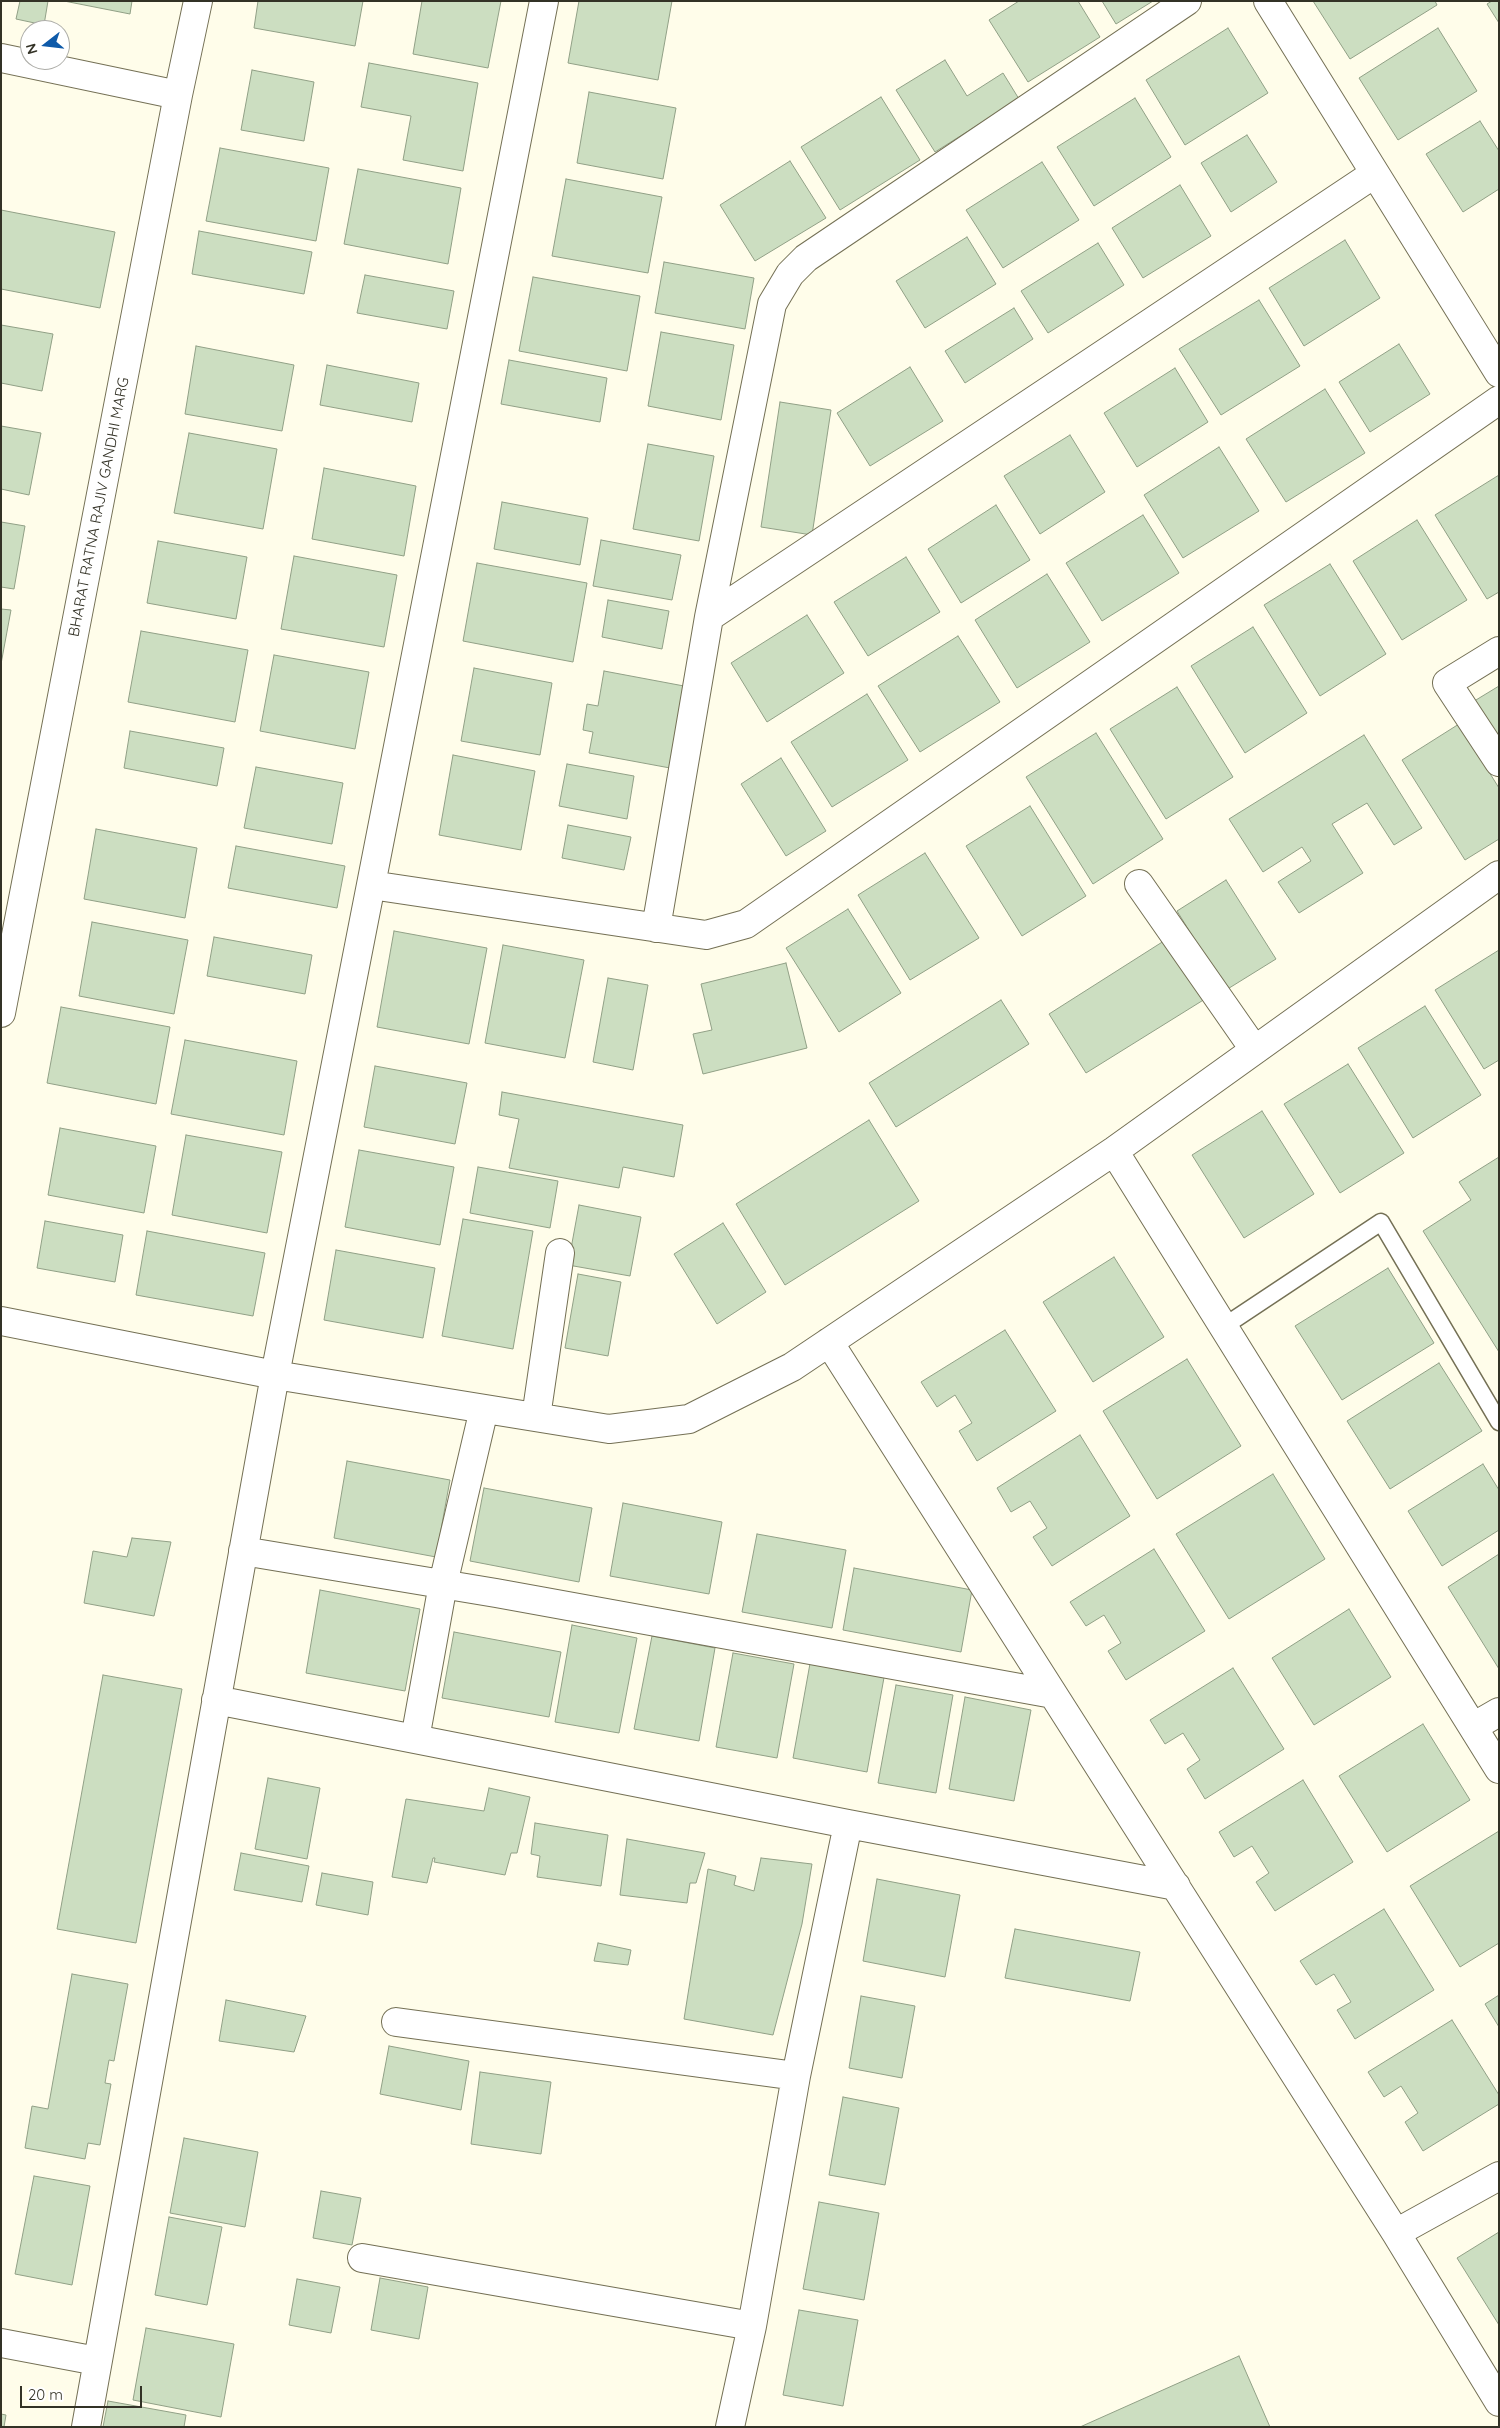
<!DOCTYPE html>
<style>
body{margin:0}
#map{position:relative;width:1500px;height:2428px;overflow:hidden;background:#fffdea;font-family:Quicksand,sans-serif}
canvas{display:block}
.frame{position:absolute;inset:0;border:2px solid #333226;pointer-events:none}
.north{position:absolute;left:20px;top:20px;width:50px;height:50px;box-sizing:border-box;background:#fff;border:1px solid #adada8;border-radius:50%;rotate:254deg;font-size:14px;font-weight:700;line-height:20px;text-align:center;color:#333226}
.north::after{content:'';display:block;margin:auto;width:18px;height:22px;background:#0e5aa9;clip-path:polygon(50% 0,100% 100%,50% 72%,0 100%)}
.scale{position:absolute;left:20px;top:2386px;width:122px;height:22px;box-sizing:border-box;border:2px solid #333226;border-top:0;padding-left:6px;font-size:15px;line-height:18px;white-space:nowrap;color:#333226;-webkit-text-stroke:4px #fff;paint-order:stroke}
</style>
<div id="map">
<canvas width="1500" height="2428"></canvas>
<div class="frame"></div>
<div class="north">N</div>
<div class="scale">20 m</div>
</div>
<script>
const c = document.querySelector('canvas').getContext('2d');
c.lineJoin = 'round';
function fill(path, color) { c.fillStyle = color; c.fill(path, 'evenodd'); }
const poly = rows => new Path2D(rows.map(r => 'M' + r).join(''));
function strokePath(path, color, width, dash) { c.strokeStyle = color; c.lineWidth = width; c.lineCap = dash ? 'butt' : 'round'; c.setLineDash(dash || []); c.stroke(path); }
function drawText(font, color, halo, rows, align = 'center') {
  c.font = font + ' Quicksand,sans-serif'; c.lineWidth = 4; c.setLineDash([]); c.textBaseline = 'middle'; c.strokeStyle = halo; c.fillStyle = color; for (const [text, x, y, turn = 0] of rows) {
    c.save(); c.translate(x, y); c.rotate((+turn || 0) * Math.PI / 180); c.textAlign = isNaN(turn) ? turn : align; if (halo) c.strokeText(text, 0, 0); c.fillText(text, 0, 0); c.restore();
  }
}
const building = poly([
 [20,1,48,1,44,25,16,19,20,1],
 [64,1,132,1,130,14,64,1],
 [258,1,363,1,355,46,254,28,258,1],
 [422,1,501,1,488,68,413,54,422,1],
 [579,1,672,1,658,80,568,63,579,1],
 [1019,1,1078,1,1100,37,1028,82,989,20,1019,1],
 [1102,1,1153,1,1116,24,1102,1],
 [1313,1,1435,1,1437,5,1350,59,1313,1],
 [1492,1,1499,1,1499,23,1487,4,1492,1],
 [1228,28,1268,93,1185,145,1146,80,1228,28],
 [1438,28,1477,91,1398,140,1359,78,1438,28],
 [945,60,967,96,1003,73,1019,99,935,152,896,90,945,60],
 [369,63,478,83,463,171,403,160,411,116,361,107,369,63],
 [252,70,314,82,304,141,241,130,252,70],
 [589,92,676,108,663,179,577,163,589,92],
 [881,97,920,160,840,210,801,147,881,97],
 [1135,98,1171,157,1094,206,1057,147,1135,98],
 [1480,121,1499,151,1499,189,1463,212,1426,154,1480,121],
 [1247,135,1277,182,1231,212,1201,163,1247,135],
 [220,148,329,168,316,241,206,221,220,148],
 [790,161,826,218,755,261,720,205,790,161],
 [1042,162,1079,220,1003,268,966,210,1042,162],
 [358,169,461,188,448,264,344,244,358,169],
 [566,179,662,197,648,273,552,256,566,179],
 [1180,185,1211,236,1143,278,1112,228,1180,185],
 [1,210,115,232,100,308,1,289,1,210],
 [199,231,312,252,304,294,192,274,199,231],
 [967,237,996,284,925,328,896,281,967,237],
 [1345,240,1380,298,1304,346,1269,288,1345,240],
 [1098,243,1124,285,1048,333,1021,291,1098,243],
 [664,262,754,278,745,329,655,313,664,262],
 [365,275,454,291,447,329,357,313,365,275],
 [533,277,640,296,627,371,519,351,533,277],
 [1259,300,1300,366,1221,415,1179,349,1259,300],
 [1014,308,1033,339,965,383,945,351,1014,308],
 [1,325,53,334,42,391,1,383,1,325],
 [661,332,734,345,721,420,648,406,661,332],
 [1399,344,1430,394,1370,432,1339,382,1399,344],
 [196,346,294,365,282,431,185,414,196,346],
 [509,360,607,378,600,422,501,404,509,360],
 [327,365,419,383,412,422,320,405,327,365],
 [910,367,943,421,870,466,837,413,910,367],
 [1175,368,1208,422,1137,467,1104,413,1175,368],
 [1325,389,1365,453,1286,502,1246,439,1325,389],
 [780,402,831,410,812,535,761,527,780,402],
 [1,426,41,433,29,495,1,489,1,426],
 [189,433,277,449,263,529,174,513,189,433],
 [1070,435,1105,492,1040,534,1004,476,1070,435],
 [648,444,714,456,699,541,633,529,648,444],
 [1219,447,1259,511,1183,558,1144,495,1219,447],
 [324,468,416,486,404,556,312,539,324,468],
 [1499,475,1499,592,1487,599,1435,515,1499,475],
 [502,502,588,518,580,565,494,549,502,502],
 [996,505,1030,560,961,603,928,549,996,505],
 [1143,515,1179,573,1102,621,1066,563,1143,515],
 [1417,520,1467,600,1402,640,1353,561,1417,520],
 [1,522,25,526,14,589,1,587,1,522],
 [601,540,681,555,672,600,593,586,601,540],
 [158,541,247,557,236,619,147,603,158,541],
 [294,556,397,575,384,647,281,629,294,556],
 [906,557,940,612,868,656,834,602,906,557],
 [477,563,587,583,573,662,463,641,477,563],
 [1330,564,1386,654,1320,696,1264,605,1330,564],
 [1047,574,1090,642,1017,688,975,620,1047,574],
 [608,600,669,611,662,649,602,637,608,600],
 [1,609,11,610,1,664,1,609],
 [807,615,844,673,767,722,731,663,807,615],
 [1253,627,1307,713,1245,753,1191,666,1253,627],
 [141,631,248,650,235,722,128,702,141,631],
 [958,636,1000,702,920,752,878,686,958,636],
 [274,655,369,672,355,749,260,731,274,655],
 [474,668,552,683,540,755,461,741,474,668],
 [604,671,684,686,670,768,589,753,593,732,583,730,587,704,598,706,604,671],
 [1499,686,1499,747,1471,703,1499,686],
 [1177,687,1233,777,1166,819,1110,729,1177,687],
 [867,694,908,760,832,807,791,742,867,694],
 [1459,724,1499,788,1499,839,1465,860,1402,760,1459,724],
 [130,731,224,748,217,786,124,768,130,731],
 [1096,733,1163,839,1093,884,1026,777,1096,733],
 [1364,735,1422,828,1394,845,1367,803,1332,824,1363,873,1299,913,1278,882,1311,861,1302,847,1263,872,1229,819,1364,735],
 [453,755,535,771,521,850,439,835,453,755],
 [781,758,826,831,786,856,741,784,781,758],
 [567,764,634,776,627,819,559,806,567,764],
 [256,767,343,783,332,844,244,828,256,767],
 [1030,806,1086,896,1022,936,966,846,1030,806],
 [568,825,631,837,624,870,562,858,568,825],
 [96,829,197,848,185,918,84,899,96,829],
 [236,846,345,866,337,908,228,888,236,846],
 [925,853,979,938,910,980,858,895,925,853],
 [1226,880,1276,959,1226,990,1177,911,1226,880],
 [848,909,901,993,839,1032,786,948,848,909],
 [92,922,188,940,174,1014,79,996,92,922],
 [394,931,487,948,469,1044,377,1027,394,931],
 [214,937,312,955,305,994,207,976,214,937],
 [1167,939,1205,999,1086,1073,1049,1014,1167,939],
 [503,945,584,960,565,1058,485,1043,503,945],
 [1499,950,1499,1060,1484,1069,1435,990,1499,950],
 [786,963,807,1048,703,1074,693,1034,712,1030,701,984,786,963],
 [608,978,648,985,633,1070,593,1062,608,978],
 [1001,1000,1029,1044,896,1127,869,1083,1001,1000],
 [1425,1006,1481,1095,1413,1138,1358,1048,1425,1006],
 [61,1007,170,1027,156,1104,47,1083,61,1007],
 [185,1040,297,1061,284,1135,171,1114,185,1040],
 [1348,1064,1404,1153,1340,1193,1284,1104,1348,1064],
 [375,1066,467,1083,455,1144,364,1127,375,1066],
 [502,1092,683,1125,674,1177,623,1167,619,1188,509,1168,519,1119,499,1115,502,1092],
 [1262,1111,1314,1194,1244,1238,1192,1155,1262,1111],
 [869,1120,919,1201,785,1285,736,1204,869,1120],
 [60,1128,156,1146,144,1213,48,1195,60,1128],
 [186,1135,282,1152,267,1233,172,1215,186,1135],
 [359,1150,454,1167,440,1245,345,1227,359,1150],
 [1499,1157,1499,1352,1423,1231,1471,1200,1459,1182,1499,1157],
 [478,1167,558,1181,550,1228,470,1213,478,1167],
 [579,1205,641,1217,630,1276,568,1265,579,1205],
 [463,1219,533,1231,513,1349,442,1336,463,1219],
 [45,1221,123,1235,115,1282,37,1268,45,1221],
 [723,1223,766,1292,717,1324,674,1254,723,1223],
 [147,1231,265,1253,253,1316,136,1295,147,1231],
 [336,1250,435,1268,423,1338,324,1320,336,1250],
 [1114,1257,1164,1337,1093,1382,1043,1302,1114,1257],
 [1388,1268,1434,1343,1342,1400,1295,1326,1388,1268],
 [578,1274,621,1282,608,1356,565,1348,578,1274],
 [1005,1330,1056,1411,977,1461,959,1431,972,1423,955,1395,937,1407,921,1382,1005,1330],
 [1187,1359,1241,1446,1157,1499,1103,1411,1187,1359],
 [1439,1363,1482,1431,1390,1489,1347,1421,1439,1363],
 [1080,1435,1130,1516,1052,1566,1033,1537,1047,1528,1030,1501,1011,1512,997,1488,1080,1435],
 [347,1461,450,1480,436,1557,334,1538,347,1461],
 [1483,1464,1499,1490,1499,1530,1442,1566,1408,1511,1483,1464],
 [1273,1474,1325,1559,1229,1619,1176,1534,1273,1474],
 [484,1488,592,1508,579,1582,470,1561,484,1488],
 [623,1503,722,1522,709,1594,610,1576,623,1503],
 [757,1534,846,1550,832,1628,742,1612,757,1534],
 [132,1538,171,1542,154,1616,84,1603,93,1551,127,1557,132,1538],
 [1154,1549,1205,1631,1126,1680,1108,1651,1121,1643,1104,1615,1086,1626,1070,1602,1154,1549],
 [1499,1554,1499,1669,1448,1587,1499,1554],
 [854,1568,972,1590,961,1652,843,1630,854,1568],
 [320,1590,420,1609,405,1691,306,1673,320,1590],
 [1349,1609,1391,1677,1314,1725,1272,1658,1349,1609],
 [572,1625,637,1638,619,1733,555,1722,572,1625],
 [454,1632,561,1652,549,1717,442,1698,454,1632],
 [652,1636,715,1648,699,1741,634,1729,652,1636],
 [733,1653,794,1664,777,1758,716,1747,733,1653],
 [811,1658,885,1672,867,1772,793,1758,811,1658],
 [1233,1668,1284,1749,1205,1799,1187,1769,1200,1760,1183,1733,1165,1744,1150,1720,1233,1668],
 [103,1675,182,1689,136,1943,57,1929,103,1675],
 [896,1685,953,1695,936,1793,878,1783,896,1685],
 [965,1697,1031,1710,1014,1801,949,1789,965,1697],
 [1423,1724,1470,1800,1387,1852,1339,1776,1423,1724],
 [268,1778,320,1788,307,1859,255,1849,268,1778],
 [1303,1780,1353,1862,1275,1911,1256,1882,1269,1873,1252,1846,1234,1857,1219,1832,1303,1780],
 [489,1788,530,1797,517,1853,511,1853,505,1875,434,1862,435,1858,433,1858,427,1883,392,1877,406,1799,484,1811,489,1788],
 [535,1823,608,1835,601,1886,537,1877,540,1856,531,1854,535,1823],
 [1499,1831,1499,1943,1460,1967,1410,1886,1499,1831],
 [627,1839,705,1853,696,1883,690,1883,687,1903,620,1895,627,1839],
 [241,1853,309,1866,302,1902,234,1890,241,1853],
 [761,1858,812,1864,802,1924,773,2035,684,2019,708,1869,736,1876,734,1885,754,1891,761,1858],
 [322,1873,373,1882,368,1915,316,1905,322,1873],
 [877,1879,960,1895,945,1977,863,1961,877,1879],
 [1384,1909,1434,1990,1355,2039,1337,2010,1351,2002,1334,1974,1316,1985,1300,1961,1384,1909],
 [1015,1929,1140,1952,1130,2001,1005,1978,1015,1929],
 [598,1943,631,1950,628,1965,594,1961,598,1943],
 [72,1974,128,1984,114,2061,109,2060,105,2083,111,2084,100,2145,88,2143,85,2159,25,2148,32,2106,48,2109,72,1974],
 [1499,1995,1499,2027,1485,2004,1499,1995],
 [861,1996,915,2006,902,2078,849,2068,861,1996],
 [226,2000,306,2016,294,2052,219,2041,226,2000],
 [1452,2020,1499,2095,1499,2104,1423,2151,1405,2122,1418,2113,1401,2086,1384,2097,1368,2072,1452,2020],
 [389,2046,469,2061,461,2110,380,2094,389,2046],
 [480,2072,551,2082,541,2154,471,2144,480,2072],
 [843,2097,899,2108,885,2185,829,2175,843,2097],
 [184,2138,258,2152,245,2227,170,2213,184,2138],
 [34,2176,90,2186,72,2285,15,2274,34,2176],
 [321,2191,361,2198,352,2245,313,2238,321,2191],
 [819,2202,879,2213,864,2300,803,2289,819,2202],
 [169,2217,222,2227,207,2305,155,2295,169,2217],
 [1499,2232,1499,2325,1457,2258,1499,2232],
 [380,2278,428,2287,419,2339,371,2330,380,2278],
 [297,2279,340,2287,331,2333,289,2325,297,2279],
 [799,2310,858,2320,843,2406,783,2395,799,2310],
 [146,2328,234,2344,221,2417,133,2400,146,2328],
 [1239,2356,1270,2427,1080,2427,1239,2356],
 [108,2401,186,2415,184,2427,103,2427,108,2401],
 [1,2414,6,2415,4,2427,1,2427,1,2414]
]);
fill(building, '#ccdec1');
strokePath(building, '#91a086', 1);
const service = poly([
 [1223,1327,1381,1222,1499,1422]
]);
const minor = poly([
 [1268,1,1499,373],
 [1,58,178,95],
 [709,617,1374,174],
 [1499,651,1447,683,1499,762],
 [1139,884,1254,1049],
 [371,885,706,935,746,924,1499,400],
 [656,928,709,617,772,304,790,274,806,258,1187,1],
 [1,1013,178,95,198,1],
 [1114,1151,1499,1769],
 [1,1321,275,1375,609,1429,689,1419,792,1367,1114,1151,1499,875],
 [829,1342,1396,2233,1499,2402],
 [536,1417,560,1253],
 [243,1551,496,1593,1053,1694],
 [216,1700,848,1824,1176,1886],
 [1473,1727,1499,1712],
 [415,1739,443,1584,484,1409],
 [396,2022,796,2076],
 [1396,2233,1499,2176],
 [362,2258,752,2326],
 [1,2343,97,2361],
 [86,2427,275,1375,544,1],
 [730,2427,752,2326,796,2076,848,1824]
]);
strokePath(service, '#747055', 19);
strokePath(minor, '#747055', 30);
strokePath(service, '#fff', 16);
strokePath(minor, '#fff', 28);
drawText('15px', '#333226', '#fff', [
 ["BHARAT RATNA RAJIV GANDHI MARG",99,507,-79]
]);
</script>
